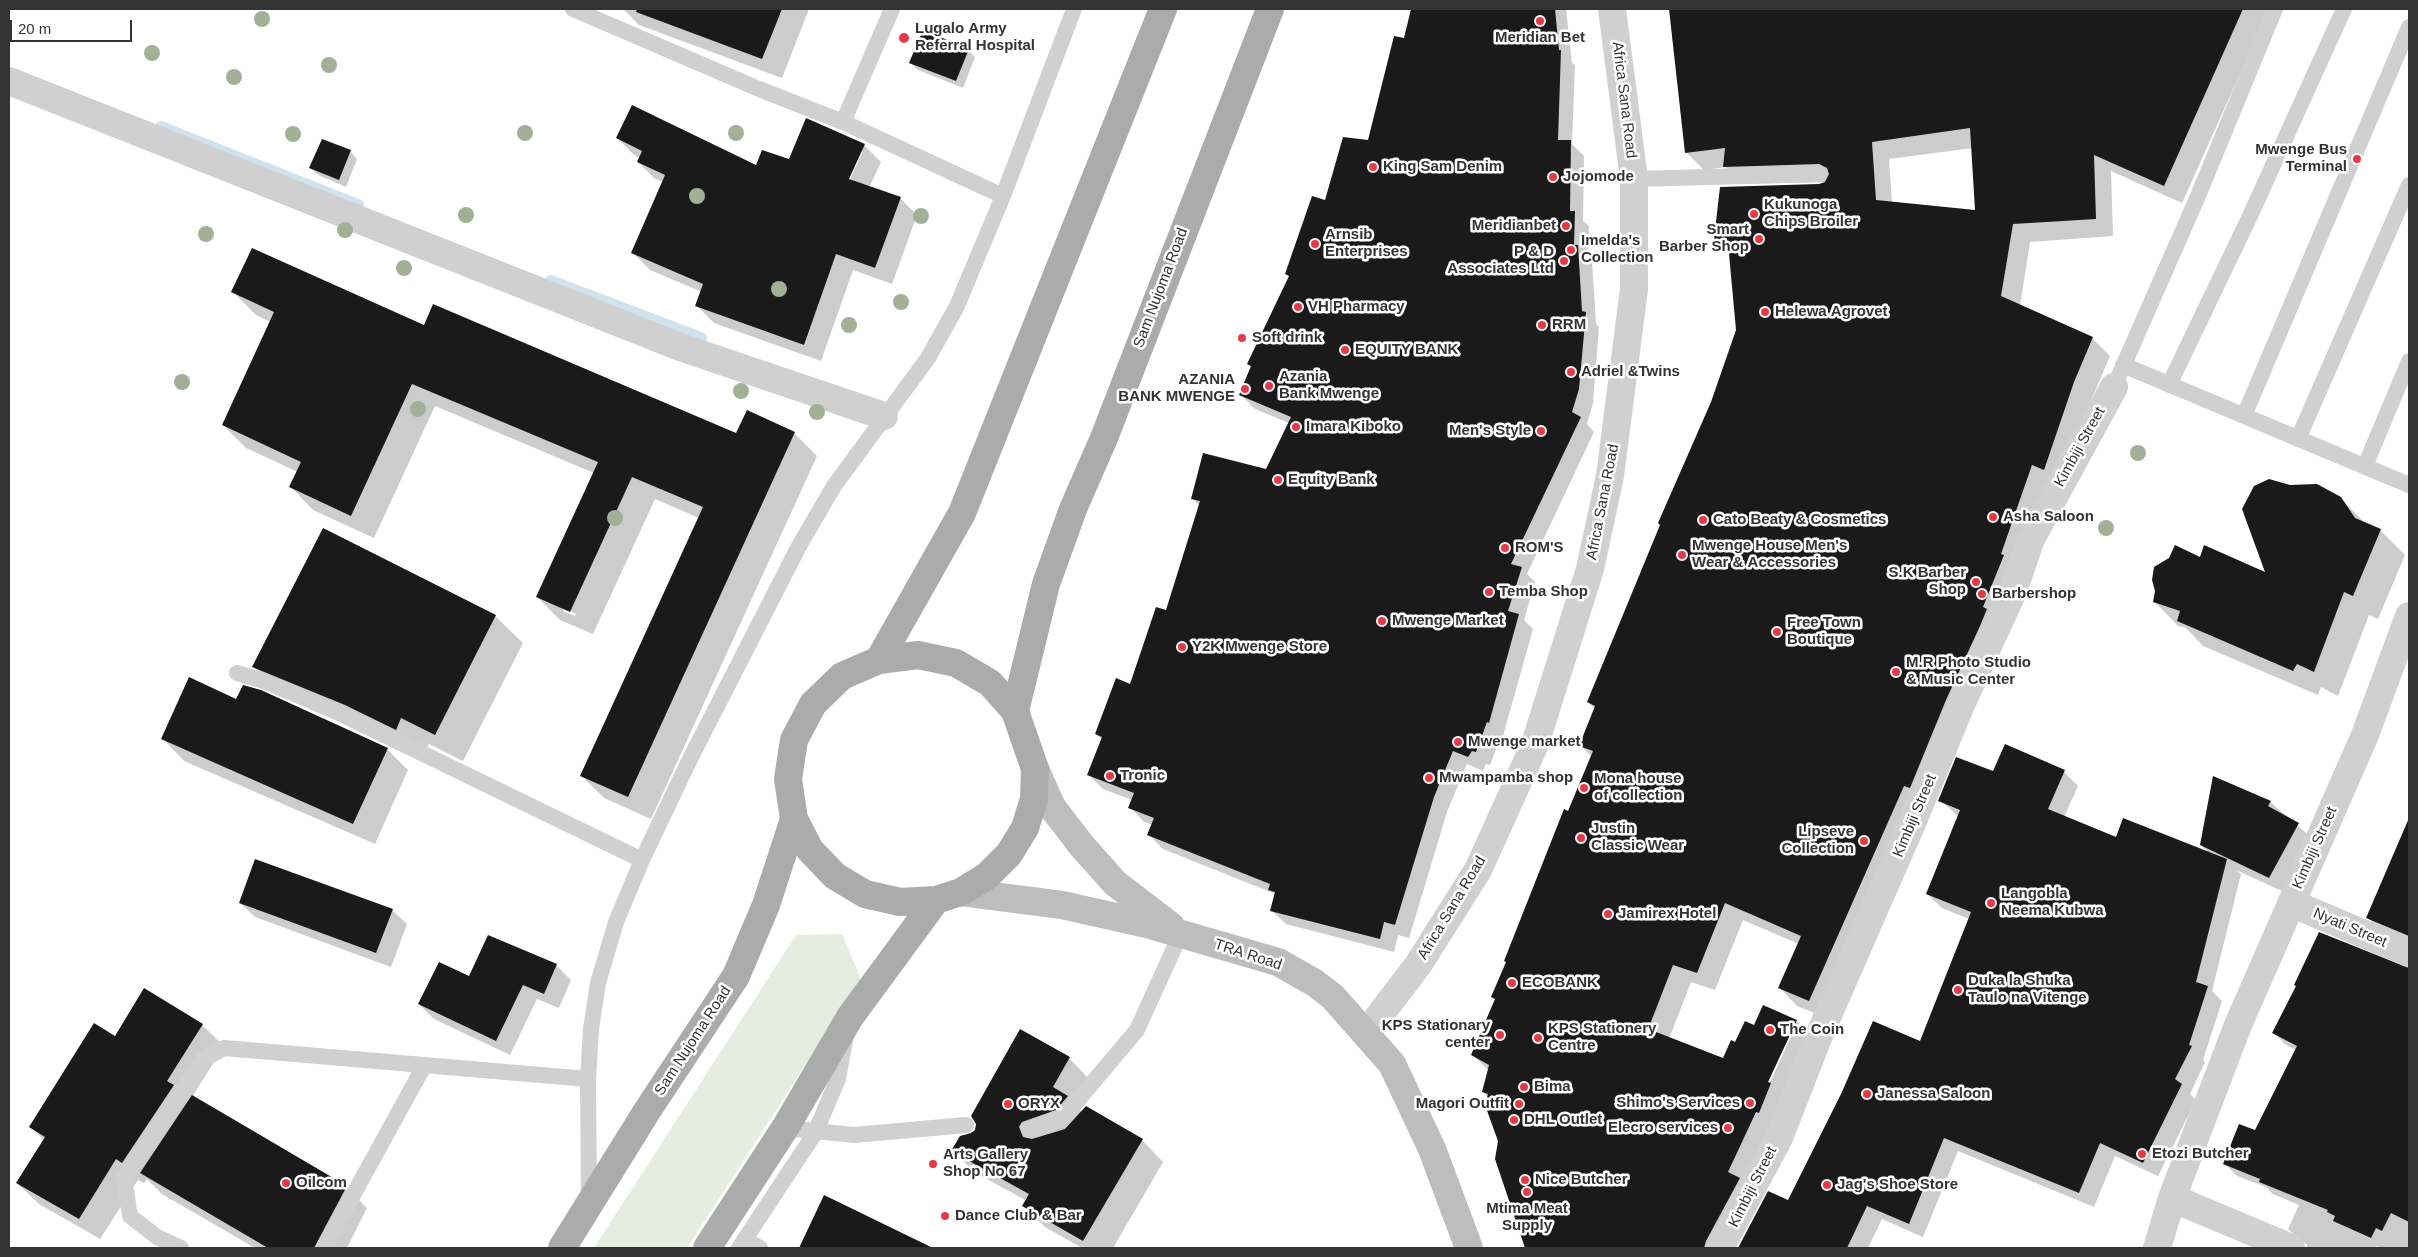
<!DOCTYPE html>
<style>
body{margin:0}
#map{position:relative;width:2418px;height:1257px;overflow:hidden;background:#fff;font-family:Helvetica,sans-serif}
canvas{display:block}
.frame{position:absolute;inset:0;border:10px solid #333;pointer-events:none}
.scale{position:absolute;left:10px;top:20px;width:122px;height:22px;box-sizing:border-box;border:2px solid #333;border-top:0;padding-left:6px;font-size:15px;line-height:18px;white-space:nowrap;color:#333;-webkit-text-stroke:4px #fff;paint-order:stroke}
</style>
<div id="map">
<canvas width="2418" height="1257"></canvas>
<div class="frame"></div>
<div class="scale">20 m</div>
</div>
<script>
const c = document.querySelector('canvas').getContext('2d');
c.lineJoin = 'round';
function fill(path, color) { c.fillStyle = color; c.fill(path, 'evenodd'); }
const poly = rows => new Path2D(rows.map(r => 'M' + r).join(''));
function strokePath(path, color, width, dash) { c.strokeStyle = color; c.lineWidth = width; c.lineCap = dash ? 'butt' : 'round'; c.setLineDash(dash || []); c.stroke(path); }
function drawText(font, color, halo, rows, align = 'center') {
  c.font = font + ' Helvetica,sans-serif'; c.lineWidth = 5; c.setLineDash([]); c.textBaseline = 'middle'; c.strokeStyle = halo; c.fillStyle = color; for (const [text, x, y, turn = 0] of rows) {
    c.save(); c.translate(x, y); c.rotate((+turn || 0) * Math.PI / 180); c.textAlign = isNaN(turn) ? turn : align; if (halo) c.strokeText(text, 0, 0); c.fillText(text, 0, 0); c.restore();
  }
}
fill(poly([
 [842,934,861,979,687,1248,594,1248,796,935]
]), '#e6ecdf');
fill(poly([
 [623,9,809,9,782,78,639,25],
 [1412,9,1566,9,1572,63,1575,65,1572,144,1584,156,1583,221,1589,226,1588,257,1592,261,1596,324,1599,327,1593,403,1587,424,1594,432,1527,574,1535,582,1524,620,1533,629,1503,736,1501,736,1490,765,1486,764,1483,771,1467,764,1447,812,1409,938,1398,935,1394,952,1286,924,1271,910,1275,896,1273,893,1163,849,1149,835,1153,825,1144,822,1130,807,1132,800,1103,789,1089,775,1102,740,1096,734,1131,686,1167,612,1200,506,1192,498,1267,470,1289,423,1255,409,1240,394,1252,368,1248,364,1290,277,1286,273,1326,201,1369,142,1405,39],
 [1671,9,1993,9,2023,15,2026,9,2269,9,2182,203,2111,171,2113,236,2030,242,2020,306,2092,338,2110,356,1827,1018,1797,1006,1780,988,1799,944,1743,920,1715,990,1691,982,1669,1039,1723,1060,1736,1043,1754,1027,1796,1021,1814,1039,1729,1248,1526,1248,1496,1159,1500,1141,1488,1097,1483,1092,1489,1071,1473,1055,1496,1000,1492,997,1592,757,1580,745,1595,709,1588,702,1712,402,1738,330,1730,253,1715,238,1828,182,1742,184,1726,167,1704,170,1686,152],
 [1973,148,1977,212,1892,203,1889,159],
 [1792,1028,1795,1028,1767,1089,1765,1088],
 [968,50,975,57,963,88,918,70,910,63],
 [617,138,757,167,864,145,881,162,869,188,900,198,917,215,892,284,853,270,821,361,714,323,697,306,702,292,650,270,633,253,663,182,655,179,638,162,640,158,634,155],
 [860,151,863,151,847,186,845,184],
 [350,151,357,159,346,187,318,175,311,168],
 [233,292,424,327,737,435,794,433,817,456,651,819,604,798,582,776,699,518,655,499,593,634,560,620,537,597,594,473,435,406,374,538,313,510,291,487,298,472,246,448,223,425,271,322,256,315],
 [563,608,576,614,575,616,563,611],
 [2340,498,2366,524,2380,530,2405,555,2378,619,2369,615,2338,696,2321,687,2318,695,2203,646,2186,628,2178,626,2154,601,2200,559,2268,575],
 [495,616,523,643,463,761,429,744,423,756,281,694,254,667],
 [237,700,387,749,408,770,375,844,184,761,163,739],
 [2064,772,2078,786,2064,817,2117,839,2210,854,2201,845,2214,778,2270,802,2312,838,2284,892,2236,870,2241,874,2212,991,2222,1001,2203,1060,2205,1062,2190,1094,2196,1100,2158,1176,2115,1156,2094,1207,1958,1151,1923,1237,1882,1219,1868,1248,1739,1248,1769,1192,1789,1201,1920,1042,1969,919,1942,908,1927,894,1959,817,1940,800,1994,773],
 [2409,822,2409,942,2380,930,2368,918],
 [240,903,392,910,407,924,391,967,255,917],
 [556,965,571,980,559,1008,537,999,510,1055,434,1019,419,1004,470,978],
 [2403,969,2409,969,2409,1248,2381,1248,2376,1246,2375,1248,2307,1248,2307,1245,2288,1229,2299,1205,2273,1194,2266,1187,2237,1176,2225,1164,2255,1132,2296,1050,2286,1045,2274,1033],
 [202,1025,224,1046,192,1097,346,1187,367,1208,347,1248,255,1248,162,1194,147,1179,144,1183,138,1180,100,1239,39,1204,17,1183,44,1140,30,1127,115,1038],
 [1069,1058,1090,1080,1076,1105,1082,1112,1142,1140,1163,1162,1113,1248,1082,1248,1045,1227,1024,1206,1027,1201,974,1172,953,1151],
 [825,1197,930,1248,800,1248]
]), '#0003');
strokePath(poly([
 [161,127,358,205],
 [551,281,701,338]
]), '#cfe2ee', 12);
fill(poly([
 [637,9,782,9,762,59,636,12],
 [1411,9,1555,9,1559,50,1561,50,1558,140,1571,140,1570,211,1575,211,1574,245,1578,245,1582,311,1586,312,1579,389,1572,412,1581,417,1511,564,1522,567,1508,611,1519,614,1489,723,1487,722,1476,752,1472,751,1468,757,1453,751,1434,797,1395,925,1384,922,1380,939,1270,911,1275,892,1268,890,1270,884,1147,835,1154,818,1128,808,1134,793,1087,775,1102,737,1095,734,1116,678,1130,684,1156,607,1166,610,1200,501,1191,499,1203,453,1266,469,1291,417,1239,395,1251,366,1247,364,1289,276,1285,274,1312,196,1325,200,1343,137,1368,140,1394,36,1404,38],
 [1669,9,2243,9,2164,186,2094,155,2096,219,2013,224,2001,296,2093,337,2074,382,2044,470,2032,465,2001,554,2004,555,1983,607,1987,609,1980,626,1946,700,1910,788,1904,786,1809,1001,1778,988,1801,936,1725,903,1697,973,1673,965,1649,1027,1652,1028,1651,1030,1723,1058,1731,1040,1735,1042,1745,1021,1754,1025,1763,1005,1797,1020,1768,1082,1771,1083,1759,1113,1756,1112,1728,1172,1740,1178,1706,1241,1704,1248,1525,1248,1495,1159,1498,1141,1485,1105,1488,1094,1482,1092,1489,1065,1471,1055,1495,999,1491,997,1506,962,1504,961,1564,809,1568,811,1593,751,1579,746,1595,706,1587,702,1660,525,1658,523,1711,402,1736,330,1728,243,1714,239,1720,187,1819,184,1825,182,1829,174,1827,168,1819,164,1723,167,1725,148,1685,153],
 [1970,128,1975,210,1876,200,1872,142],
 [923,30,969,49,956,81,909,63],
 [632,105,756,165,762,150,789,159,806,118,865,144,849,179,901,197,875,268,836,254,804,345,695,306,703,284,631,253,665,175,637,162,642,151,616,138],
 [322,139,351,150,339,180,309,168],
 [252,248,424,325,433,304,736,433,747,410,795,432,628,797,580,776,703,507,632,477,570,612,536,597,598,462,412,384,351,516,289,487,301,462,222,425,274,312,231,292],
 [2269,479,2290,485,2317,484,2341,497,2355,518,2381,529,2353,596,2344,592,2314,672,2297,664,2293,671,2177,621,2180,611,2153,602,2155,591,2152,580,2154,567,2169,558,2175,545,2200,557,2204,545,2265,572,2242,509,2254,486],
 [323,528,496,615,435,735,401,718,396,730,345,705,252,667],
 [189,677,236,699,243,685,261,690,388,748,353,824,161,739],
 [2005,744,2065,770,2048,809,2116,837,2123,818,2227,859,2196,982,2208,986,2189,1045,2192,1046,2175,1079,2182,1084,2143,1163,2100,1143,2079,1193,1944,1138,1909,1224,1867,1206,1847,1248,1738,1248,1768,1191,1788,1200,1841,1094,1873,1021,1920,1041,1971,912,1926,894,1960,810,1938,801,1956,757,1993,771],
 [2213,776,2271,801,2268,806,2299,823,2269,878,2200,845],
 [2409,818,2409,936,2366,918],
 [255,859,393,909,376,953,239,903],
 [2319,932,2409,968,2409,1222,2391,1213,2382,1231,2376,1228,2371,1238,2333,1221,2335,1216,2327,1212,2328,1210,2259,1182,2260,1179,2223,1164,2239,1124,2255,1130,2297,1046,2272,1033,2296,986,2294,985],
 [488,935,557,964,544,994,523,985,496,1041,418,1004,439,962,469,976],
 [144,988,203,1024,167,1081,174,1085,122,1163,116,1159,79,1219,16,1183,45,1137,29,1127,94,1023,115,1036],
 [1020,1029,1070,1057,1053,1087,1068,1096,1056,1110,1022,1122,1019,1127,1023,1137,1032,1139,1065,1129,1086,1106,1143,1139,1083,1241,1022,1206,1029,1194,951,1151,960,1136,971,1133,975,1130,976,1124,971,1116],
 [192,1095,347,1186,314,1248,268,1248,140,1173],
 [824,1195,933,1248,799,1248]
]), '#1a1a1a');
strokePath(poly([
 [573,9,759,89,843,122,1003,196],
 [843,122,892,9],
 [1634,179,1819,174],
 [2123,365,2409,485],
 [2169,385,2250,216,2344,9],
 [2114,387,2198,196,2275,9],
 [2244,416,2409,27],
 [2298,439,2409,185],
 [2365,466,2409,361],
 [237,673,264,681,341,714,642,860],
 [785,1128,854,1135,966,1125],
 [1029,1129,1062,1119,1137,1030,1181,933],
 [589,1201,588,1079,591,1029,598,983,616,922,642,860,689,761,799,546,834,486,928,358,957,306,1003,196,1074,9],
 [745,1239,760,1248],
 [181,1248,157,1237,130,1216,124,1178,204,1059,224,1048,588,1079],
 [324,1248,424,1066],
 [739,1248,815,1133,838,1079,846,1036]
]), '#d0d0d0', 16);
strokePath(poly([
 [9,81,680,347,884,416],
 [2291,903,2409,953],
 [2172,1198,2291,1248],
 [1720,1248,1779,1138,1818,1038,1913,821,1960,707,2012,594,2031,539,2114,387],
 [2157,1248,2172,1198,2238,1025,2365,735,2409,616]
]), '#d0d0d0', 28);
strokePath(poly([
 [1366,1033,1418,965,1478,870,1535,744,1590,569,1610,476,1634,289,1634,179,1612,9]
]), '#d0d0d0', 28);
strokePath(poly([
 [1035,769,1052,807,1082,846,1115,883,1171,926],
 [961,892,1062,905,1147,924,1278,962,1315,983,1333,997,1392,1064,1432,1149,1469,1248]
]), '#bdbdbd', 28);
strokePath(poly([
 [879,660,962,513,1163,9],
 [1015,711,1046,584,1073,509,1104,438,1270,9],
 [562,1248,647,1111,736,976,766,905,794,819,788,779,794,740,813,704,842,676,879,660,918,655,956,663,990,683,1015,711,1035,769,1034,799,1025,828,1009,854,987,876,961,892,936,900,900,902,865,894,835,876,810,850,794,819],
 [707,1248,785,1128,850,1017,936,900]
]), '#ababab', 28);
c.fillStyle = '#a2b095';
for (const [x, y] of [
 [262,19],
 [152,53],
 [329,65],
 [234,77],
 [525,133],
 [736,133],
 [293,134],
 [697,196],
 [466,215],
 [921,216],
 [345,230],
 [206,234],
 [404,268],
 [779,289],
 [901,302],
 [849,325],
 [182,382],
 [741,391],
 [418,409],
 [817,412],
 [2138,453],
 [615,518],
 [2106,528]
]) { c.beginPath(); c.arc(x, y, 8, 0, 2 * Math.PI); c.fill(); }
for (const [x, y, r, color] of [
 [1540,21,5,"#e63946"],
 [904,38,6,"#e63946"],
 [2357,159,5,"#e63946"],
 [1373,167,5,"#e63946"],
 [1553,177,5,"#e63946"],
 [1754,214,5,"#e63946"],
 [1566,226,5,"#e63946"],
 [1759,239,5,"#e63946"],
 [1315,244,5,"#e63946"],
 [1571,250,5,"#e63946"],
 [1564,261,5,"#e63946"],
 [1298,307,5,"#e63946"],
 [1765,312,5,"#e63946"],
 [1542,325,5,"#e63946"],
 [1242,338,5,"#e63946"],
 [1345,350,5,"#e63946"],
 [1571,372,5,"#e63946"],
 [1269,386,5,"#e63946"],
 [1245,389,5,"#e63946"],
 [1296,427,5,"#e63946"],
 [1541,431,5,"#e63946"],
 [1278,480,5,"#e63946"],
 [1993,517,5,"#e63946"],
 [1703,520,5,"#e63946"],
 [1505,548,5,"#e63946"],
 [1682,555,5,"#e63946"],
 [1976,582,5,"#e63946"],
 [1489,592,5,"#e63946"],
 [1982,594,5,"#e63946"],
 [1382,621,5,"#e63946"],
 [1777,632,5,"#e63946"],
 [1182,647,5,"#e63946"],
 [1896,672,5,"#e63946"],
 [1458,742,5,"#e63946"],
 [1110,776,5,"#e63946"],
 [1429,778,5,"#e63946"],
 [1584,788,5,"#e63946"],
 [1581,838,5,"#e63946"],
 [1864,841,5,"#e63946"],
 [1991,903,5,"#e63946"],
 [1608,914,5,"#e63946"],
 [1512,983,5,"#e63946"],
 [1958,990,5,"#e63946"],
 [1770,1030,5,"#e63946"],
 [1500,1035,5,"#e63946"],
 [1538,1038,5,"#e63946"],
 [1524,1087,5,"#e63946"],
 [1867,1094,5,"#e63946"],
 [1750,1103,5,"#e63946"],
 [1008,1104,5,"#e63946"],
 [1519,1104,5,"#e63946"],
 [1514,1120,5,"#e63946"],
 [1728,1128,5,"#e63946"],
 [2142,1154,5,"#e63946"],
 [933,1164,5,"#e63946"],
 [1525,1180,5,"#e63946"],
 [286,1183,5,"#e63946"],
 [1827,1185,5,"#e63946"],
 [1527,1192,5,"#e63946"],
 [945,1216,5,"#e63946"]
]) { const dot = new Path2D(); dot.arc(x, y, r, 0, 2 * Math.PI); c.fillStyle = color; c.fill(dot); strokePath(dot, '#fff', 2); }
drawText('bold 15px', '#333', '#fff', [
 ["Lugalo Army",915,29],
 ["Referral Hospital",915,46],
 ["Meridian Bet",1540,38,"center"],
 ["Mwenge Bus",2347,150,"right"],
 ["Terminal",2347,167,"right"],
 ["King Sam Denim",1383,167],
 ["Jojomode",1563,177],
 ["Kukunoga",1764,205],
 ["Chips Broiler",1764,222],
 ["Meridianbet",1556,226,"right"],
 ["Smart",1749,230,"right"],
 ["Barber Shop",1749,247,"right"],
 ["Arnsib",1325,235],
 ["Enterprises",1325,252],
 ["Imelda's",1581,241],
 ["Collection",1581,258],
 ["P & D",1554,252,"right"],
 ["Associates Ltd",1554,269,"right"],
 ["VH Pharmacy",1308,307],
 ["Helewa Agrovet",1775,312],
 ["RRM",1552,325],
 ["Soft drink",1252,338],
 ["EQUITY BANK",1355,350],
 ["Adriel &Twins",1581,372],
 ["Azania",1279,377],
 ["Bank Mwenge",1279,394],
 ["AZANIA",1235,380,"right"],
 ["BANK MWENGE",1235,397,"right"],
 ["Imara Kiboko",1306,427],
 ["Men's Style",1531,431,"right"],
 ["Equity Bank",1288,480],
 ["Asha Saloon",2003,517],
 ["Cato Beaty & Cosmetics",1713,520],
 ["Mwenge House Men's",1692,546],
 ["Wear & Accessories",1692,563],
 ["ROM'S",1515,548],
 ["S.K Barber",1966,573,"right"],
 ["Shop",1966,590,"right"],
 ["Temba Shop",1499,592],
 ["Barbershop",1992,594],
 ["Mwenge Market",1392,621],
 ["Free Town",1787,623],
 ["Boutique",1787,640],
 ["Y2K Mwenge Store",1192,647],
 ["M.R Photo Studio",1906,663],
 ["& Music Center",1906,680],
 ["Mwenge market",1468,742],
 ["Tronic",1120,776],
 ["Mwampamba shop",1439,778],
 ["Mona house",1594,779],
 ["of collection",1594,796],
 ["Justin",1591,829],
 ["Classic Wear",1591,846],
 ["Lipseve",1854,832,"right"],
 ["Collection",1854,849,"right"],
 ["Langobla",2001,894],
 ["Neema Kubwa",2001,911],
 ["Jamirex Hotel",1618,914],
 ["Duka la Shuka",1968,981],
 ["Taulo na Vitenge",1968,998],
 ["ECOBANK",1522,983],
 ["KPS Stationary",1490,1026,"right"],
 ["center",1490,1043,"right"],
 ["KPS Stationery",1548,1029],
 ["Centre",1548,1046],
 ["The Coin",1780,1030],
 ["Bima",1534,1087],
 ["Janessa Saloon",1877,1094],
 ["Shimo's Services",1740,1103,"right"],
 ["ORYX",1018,1104],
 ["Magori Outfit",1509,1104,"right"],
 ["DHL Outlet",1524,1120],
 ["Elecro services",1718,1128,"right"],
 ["Etozi Butcher",2152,1154],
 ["Arts Gallery",943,1155],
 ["Shop No 67",943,1172],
 ["Nice Butcher",1535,1180],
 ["Oilcom",296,1183],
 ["Jag's Shoe Store",1837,1185],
 ["Mtima Meat",1527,1209,"center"],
 ["Supply",1527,1226,"center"],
 ["Dance Club & Bar",955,1216]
], 'left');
drawText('15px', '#333', '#fff', [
 ["Africa Sana Road",1624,100,83],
 ["Sam Nujoma Road",1161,288,-69],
 ["Kimbiji Street",2080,447,-61],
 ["Africa Sana Road",1603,502,-79],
 ["Kimbiji Street",1915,816,-67],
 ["Kimbiji Street",2315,848,-66],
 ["Africa Sana Road",1452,908,-59],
 ["Nyati Street",2350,928,23],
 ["TRA Road",1248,955,18],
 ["Sam Nujoma Road",693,1041,-57],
 ["Kimbiji Street",1753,1187,-63]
]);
</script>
